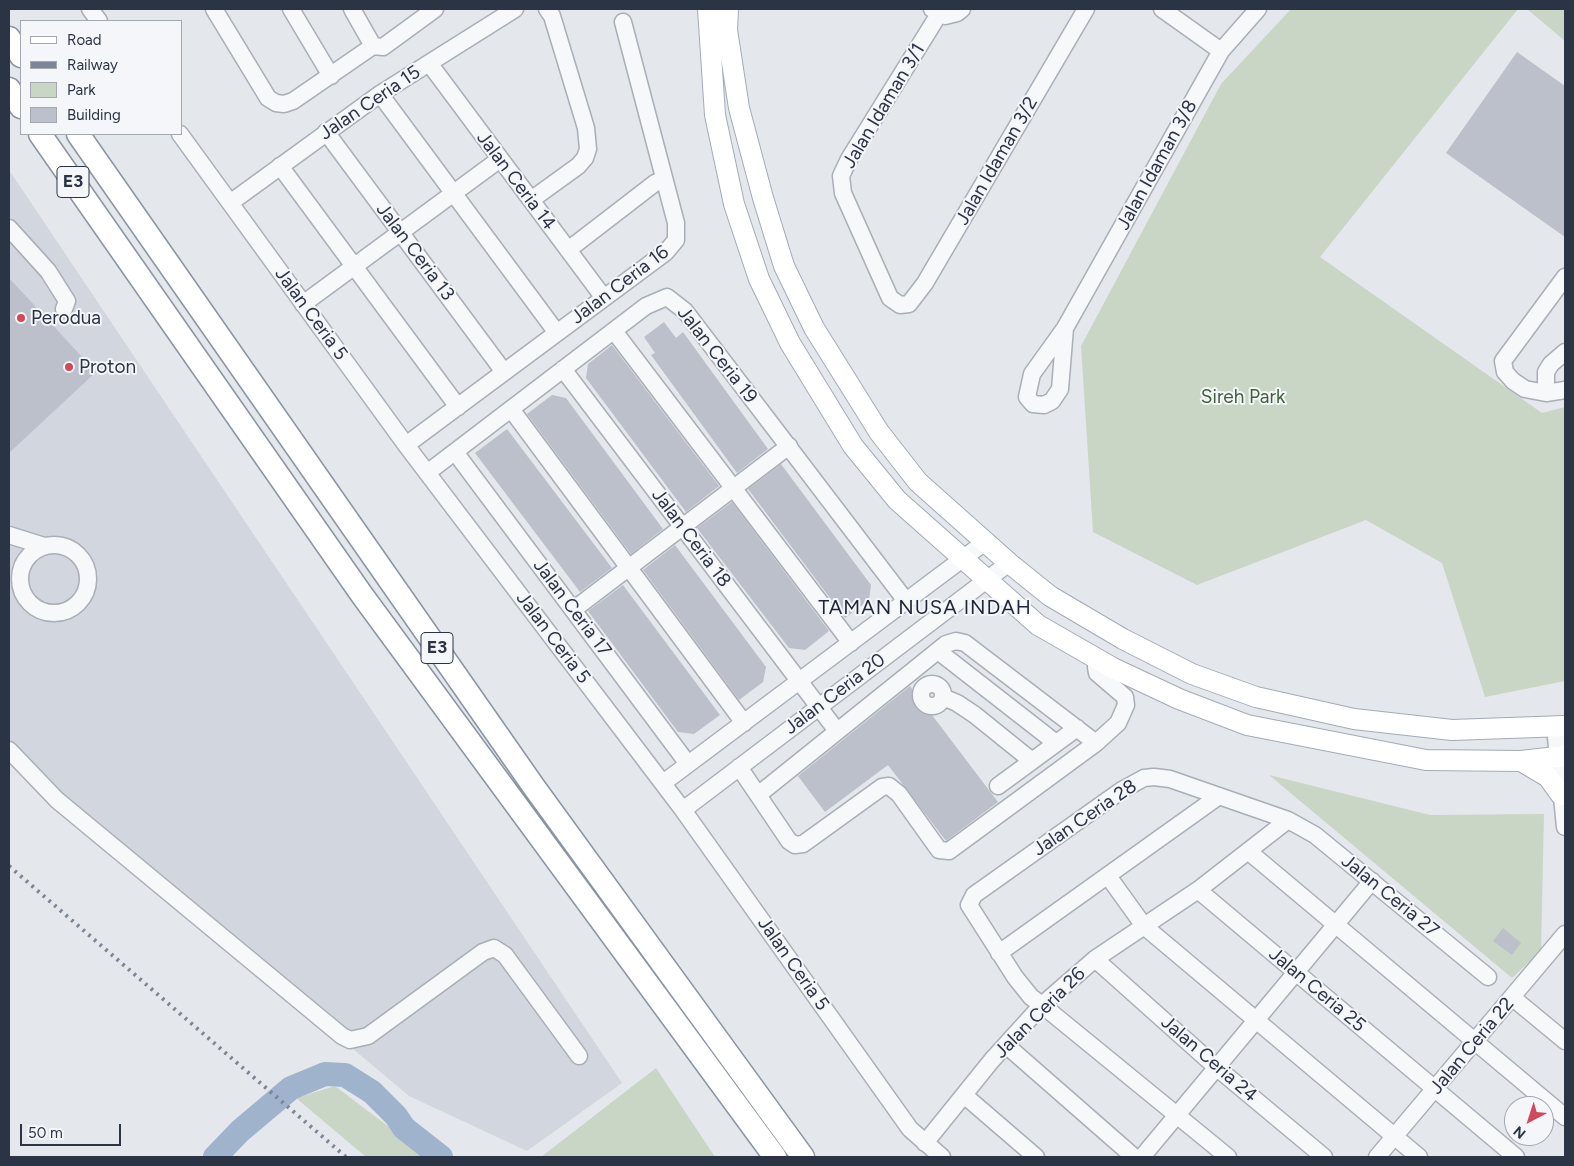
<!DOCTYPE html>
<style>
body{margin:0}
#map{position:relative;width:1574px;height:1166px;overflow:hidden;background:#e4e7ec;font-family:Figtree,sans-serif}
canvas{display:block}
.frame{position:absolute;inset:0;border:10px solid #2b3445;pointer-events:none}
.legend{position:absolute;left:20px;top:20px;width:162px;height:115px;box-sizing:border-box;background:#f4f6f9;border:1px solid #a4a8b1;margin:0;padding:6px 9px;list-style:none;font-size:15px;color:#2b3445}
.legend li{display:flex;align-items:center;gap:10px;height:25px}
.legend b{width:25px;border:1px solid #a4a8b1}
.north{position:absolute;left:1504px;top:1096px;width:50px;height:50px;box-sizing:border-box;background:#f4f6f9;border:1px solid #a4a8b1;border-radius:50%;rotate:220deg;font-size:14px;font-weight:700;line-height:20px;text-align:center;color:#2b3445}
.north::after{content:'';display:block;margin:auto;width:18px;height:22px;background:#d1495b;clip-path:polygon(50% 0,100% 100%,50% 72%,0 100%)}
.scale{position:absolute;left:20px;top:1124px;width:101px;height:22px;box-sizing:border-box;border:2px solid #2b3445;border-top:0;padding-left:6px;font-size:15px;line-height:18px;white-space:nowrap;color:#2b3445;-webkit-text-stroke:4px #f4f6f9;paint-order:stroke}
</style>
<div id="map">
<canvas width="1574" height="1166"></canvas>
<div class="frame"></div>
<ul class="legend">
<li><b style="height:6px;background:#fff"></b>Road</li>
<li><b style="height:6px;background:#7d8696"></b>Railway</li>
<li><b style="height:14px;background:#c9d6c5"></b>Park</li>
<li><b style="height:14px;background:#bbc0ca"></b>Building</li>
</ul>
<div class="north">N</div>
<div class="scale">50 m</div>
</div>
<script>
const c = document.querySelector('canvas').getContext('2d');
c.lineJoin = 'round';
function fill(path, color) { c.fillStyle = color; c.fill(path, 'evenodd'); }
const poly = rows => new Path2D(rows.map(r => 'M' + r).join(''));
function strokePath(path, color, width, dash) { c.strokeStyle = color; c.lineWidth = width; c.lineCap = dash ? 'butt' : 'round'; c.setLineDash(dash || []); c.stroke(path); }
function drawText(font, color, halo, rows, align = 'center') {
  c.font = font + ' Figtree,sans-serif'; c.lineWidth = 4; c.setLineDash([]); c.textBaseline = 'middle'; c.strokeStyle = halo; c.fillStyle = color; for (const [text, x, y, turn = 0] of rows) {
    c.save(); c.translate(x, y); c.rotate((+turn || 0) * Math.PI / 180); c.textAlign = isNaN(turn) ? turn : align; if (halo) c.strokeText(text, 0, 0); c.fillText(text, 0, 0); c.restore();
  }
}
fill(poly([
 [9,170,622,1083,527,1151,409,1096,9,760]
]), '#d2d6de');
fill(poly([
 [1291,9,1518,9,1320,257,1542,413,1565,407,1565,681,1485,697,1442,563,1366,520,1197,585,1093,532,1081,346,1221,84],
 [1527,9,1565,9,1565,41],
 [1269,775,1430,815,1544,814,1541,951,1512,978],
 [656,1068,715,1157,540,1157,541,1157],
 [335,1086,418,1149,427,1157,366,1157,296,1098]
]), '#c9d6c5');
strokePath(poly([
 [215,1157,240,1131,291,1088,325,1074,345,1075,372,1092,396,1116,404,1128,441,1157]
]), '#9fb4cc', 24);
fill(poly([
 [1517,52,1565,86,1565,237,1446,153],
 [9,278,96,372,9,453],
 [664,322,676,338,683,332,768,449,737,473,651,355,655,353,644,337],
 [612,345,719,486,686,512,586,378,588,364],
 [552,395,566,398,663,529,631,554,527,414],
 [507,429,612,568,580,592,475,453],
 [781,464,871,585,869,600,845,618,748,489],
 [732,502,829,631,805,650,789,648,697,528],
 [675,545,766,667,763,682,739,700,643,570],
 [623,585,720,715,694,734,678,732,588,611],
 [910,686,998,802,946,841,888,765,825,812,798,776],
 [1503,928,1521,943,1512,955,1493,941]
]), '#bbc0ca');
const minor = poly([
 [90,9,99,21],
 [214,9,268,98,276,103,284,104,293,101,373,46,383,47,435,9],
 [291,9,331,76],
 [352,9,373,46],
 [932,9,945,16,957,13,962,9],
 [1162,9,1221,51],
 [939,14,849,159,841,176,843,193,890,298,900,305,909,304,925,283,1086,9],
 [429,63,604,298],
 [380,94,557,333],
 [326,132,504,372],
 [180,134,406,445,683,810,910,1129,942,1157],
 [280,166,458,407],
 [531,200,578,166,585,158,588,149,586,128,552,16,547,9],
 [230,203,380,94,515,9],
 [9,228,48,271,67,301,64,309],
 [568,250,655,183,664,179],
 [1565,277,1503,361,1505,372,1513,381,1525,389,1546,393,1565,390],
 [303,304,500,159],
 [1065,328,1060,389,1052,401,1044,405,1033,404,1027,397,1032,374,1065,328,1221,51,1258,9],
 [614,331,851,643],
 [563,369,837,731],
 [1546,393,1546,372,1551,364,1565,352],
 [511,409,744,723],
 [406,445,666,252,676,240,676,223,623,22],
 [455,452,688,764],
 [427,473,646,306,667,297,685,311,906,601],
 [9,535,44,546],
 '20 579a34 34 0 1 1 68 0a34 34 0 1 1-68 0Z',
 [573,610,789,446],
 [938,651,1056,743],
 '921 695a11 11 0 1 1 22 0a11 11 0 1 1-22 0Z',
 [943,697,957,703,975,715,1032,761],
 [1555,727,1565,827],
 [9,750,57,800,342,1036,350,1040,368,1036,483,952,494,948,505,955,579,1056],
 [739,767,789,841,795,845,803,844,882,787,889,786,899,794,939,850,949,851,1096,743,1118,723,1126,705,1125,697,1097,673,1096,667,1099,660],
 [663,783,985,542],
 [998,786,1077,728],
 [758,795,915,669,946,644,956,641,965,643,1096,743],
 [683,810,1009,563],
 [1288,820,1315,835,1488,977],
 [1248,851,1565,1117],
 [1108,876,1144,926,1419,1157],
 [1198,890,1516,1157],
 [999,953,1219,796],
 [1095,959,1216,1067,1324,1157],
 [1513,998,1565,1041],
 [1006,1045,1134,1157],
 [964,1095,1036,1157],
 [925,1143,992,1060,1042,1005,1095,959,1198,890,1288,820,1170,779,1154,777,1144,778,1122,790,974,895,969,905,1015,977,1031,997,1042,1005,1228,1157],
 [1142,1157,1372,881],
 [1377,1157,1565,934]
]);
const major = poly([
 [708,9,715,115,734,204,759,279,790,343,853,446,897,500,1038,625,1113,668,1179,699,1247,725,1426,760,1521,761,1565,756],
 [728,9,727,30,739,108,763,198,784,266,814,328,879,432,918,482,1009,563,1050,596,1123,639,1192,674,1256,697,1354,719,1452,730,1565,726],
 [1521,761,1548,777,1561,795]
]);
const highway = poly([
 [9,38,21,56],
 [9,89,21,107],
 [40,134,362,595,775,1157],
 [78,134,534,787,803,1157]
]);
strokePath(minor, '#a9aeb7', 19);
strokePath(major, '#a3abb8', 22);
strokePath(highway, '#8b94a3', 25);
strokePath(minor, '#f7f8fa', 16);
strokePath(major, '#fff', 20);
strokePath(highway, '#fff', 22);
strokePath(poly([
 [9,866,346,1157]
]), '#7d8696', 4, [2.5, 5]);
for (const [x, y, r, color] of [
 [21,318,5,"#d1495b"],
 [69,367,5,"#d1495b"]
]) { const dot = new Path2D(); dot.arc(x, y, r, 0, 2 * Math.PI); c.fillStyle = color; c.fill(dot); strokePath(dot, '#f4f6f9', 2); }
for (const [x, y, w] of [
 [73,182,32],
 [437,648,32]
]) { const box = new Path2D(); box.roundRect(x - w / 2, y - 15.5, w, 31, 4); c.fillStyle = '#f4f6f9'; c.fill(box); strokePath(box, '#2b3445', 1); }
drawText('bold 18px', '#2b3445', null, [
 ["E3",73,182],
 ["E3",437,648]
]);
drawText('19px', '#2b3445', '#f4f6f9', [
 ["Jalan Ceria 15",370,103,-34],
 ["Jalan Idaman 3/1",884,106,-59],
 ["Jalan Idaman 3/2",997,161,-60],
 ["Jalan Idaman 3/8",1157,165,-61],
 ["Jalan Ceria 14",516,181,53],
 ["Jalan Ceria 13",415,252,53],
 ["Jalan Ceria 16",620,285,-37],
 ["Jalan Ceria 5",311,314,54],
 ["Jalan Ceria 19",717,355,52],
 ["Jalan Ceria 18",691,538,53],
 ["Jalan Ceria 17",572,608,53],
 ["Jalan Ceria 5",553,638,53],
 ["Jalan Ceria 20",835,694,-37],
 ["Jalan Ceria 28",1085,818,-34],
 ["Jalan Ceria 27",1390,896,39],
 ["Jalan Ceria 5",793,964,55],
 ["Jalan Ceria 25",1317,990,40],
 ["Jalan Ceria 26",1040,1013,-45],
 ["Jalan Ceria 22",1472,1046,-50],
 ["Jalan Ceria 24",1209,1059,41]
]);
drawText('19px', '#2b3445', '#f4f6f9', [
 ["Perodua",31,318],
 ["Proton",79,367]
], 'left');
drawText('19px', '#3f6138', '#f4f6f9', [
 ["Sireh Park",1243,397]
]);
c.letterSpacing = '1px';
drawText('20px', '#1d2536', '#f4f6f9', [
 ["TAMAN NUSA INDAH",925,608]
]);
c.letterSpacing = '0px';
</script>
